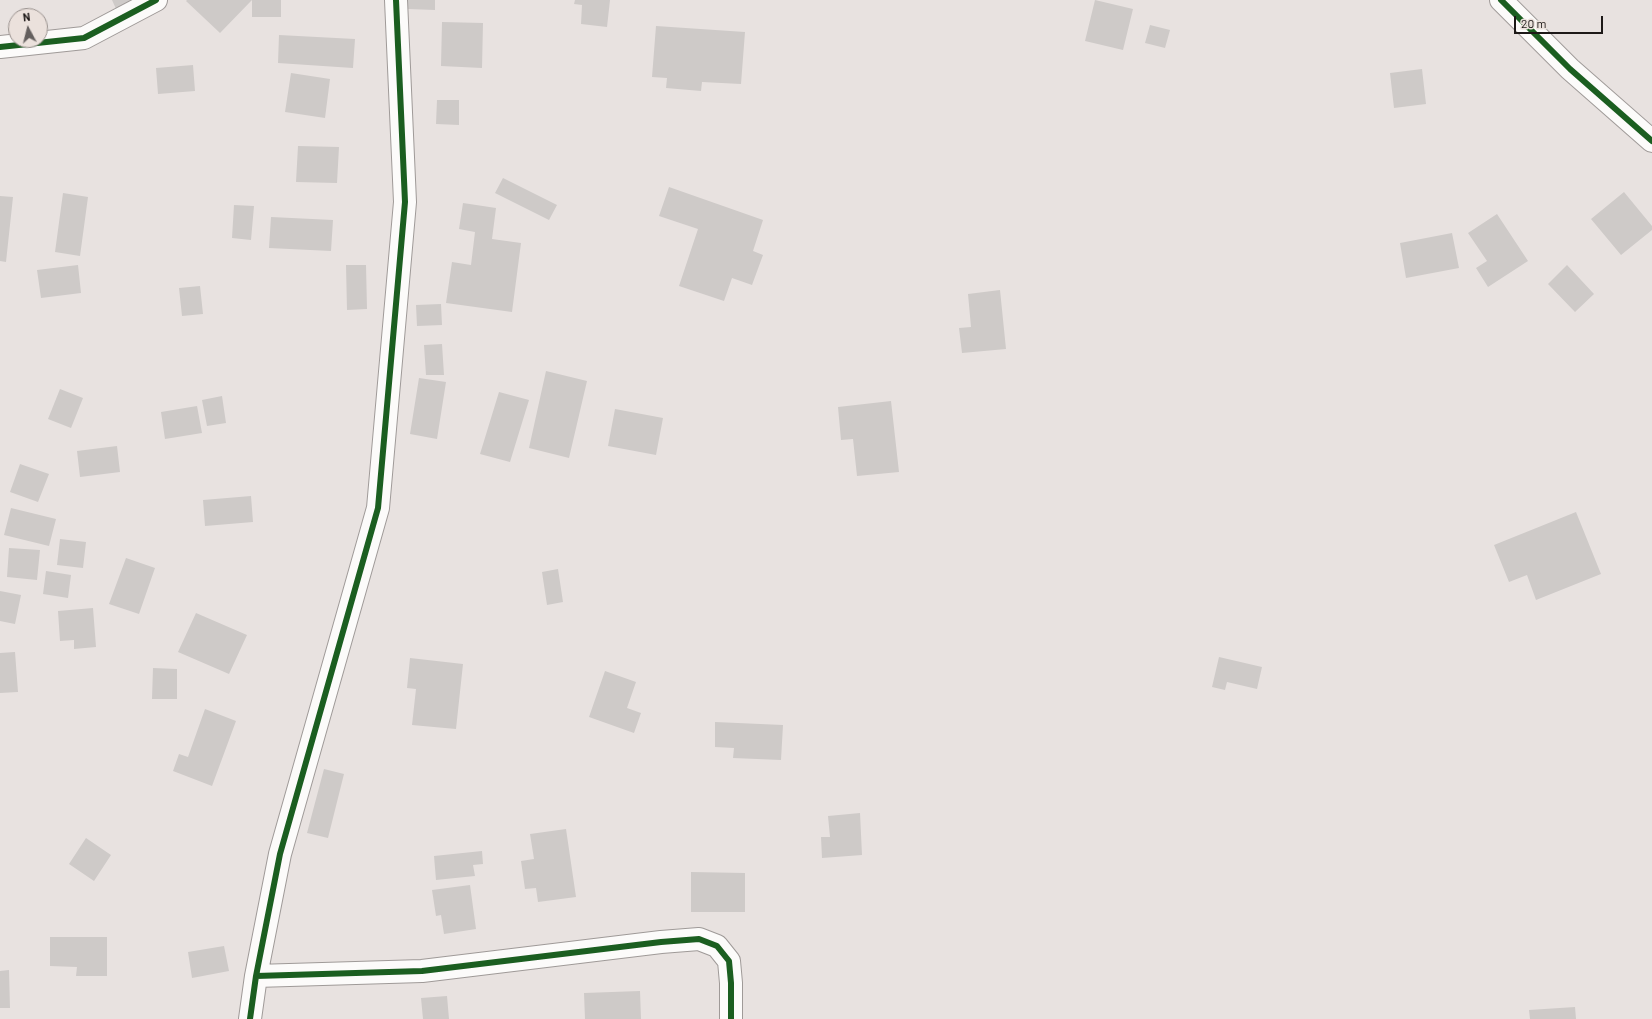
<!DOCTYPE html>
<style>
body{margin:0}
#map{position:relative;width:1652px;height:1019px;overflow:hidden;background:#e8e2e0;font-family:Barlow,sans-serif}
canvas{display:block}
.north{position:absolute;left:8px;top:8px;width:40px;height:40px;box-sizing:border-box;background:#ebe1dc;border:1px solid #99918e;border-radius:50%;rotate:353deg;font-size:11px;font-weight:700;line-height:16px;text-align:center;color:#1d1918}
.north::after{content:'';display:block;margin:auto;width:14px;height:18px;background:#645f5e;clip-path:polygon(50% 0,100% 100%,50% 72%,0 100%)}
.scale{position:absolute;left:1514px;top:16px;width:89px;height:18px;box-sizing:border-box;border:2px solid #1d1918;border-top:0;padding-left:5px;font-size:12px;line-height:14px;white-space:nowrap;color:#1d1918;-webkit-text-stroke:3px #ebe1dc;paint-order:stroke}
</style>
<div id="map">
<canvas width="1652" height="1019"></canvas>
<div class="north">N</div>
<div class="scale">20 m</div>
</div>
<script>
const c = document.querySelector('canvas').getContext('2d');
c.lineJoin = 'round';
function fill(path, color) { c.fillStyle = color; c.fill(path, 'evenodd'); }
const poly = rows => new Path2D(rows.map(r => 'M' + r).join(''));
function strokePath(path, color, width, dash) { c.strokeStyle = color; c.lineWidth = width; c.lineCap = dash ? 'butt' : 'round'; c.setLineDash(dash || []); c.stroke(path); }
fill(poly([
 [112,0,142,0,117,11],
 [187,0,252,0,220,33,186,1],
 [252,0,281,0,281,17,252,17],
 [408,0,435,0,435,10,408,9],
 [575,0,610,0,607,27,581,24,582,5,574,4],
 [1095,0,1133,9,1123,50,1085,41],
 [442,22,483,23,482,68,441,66],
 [1150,25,1170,30,1165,48,1145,43],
 [656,26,745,32,741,84,702,82,701,91,666,88,667,78,652,77],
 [279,35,355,39,353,68,278,63],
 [193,65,195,91,158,94,156,68],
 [1422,69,1426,104,1394,108,1390,73],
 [291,73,330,79,325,118,285,112],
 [437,100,459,100,459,125,436,124],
 [298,146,339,147,337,183,296,182],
 [503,178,557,205,549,220,495,193],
 [669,187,763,220,753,251,763,255,752,285,732,278,724,301,679,286,698,229,659,216],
 [1624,192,1652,226,1652,230,1621,255,1591,219],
 [63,193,88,197,80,256,55,252],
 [0,196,13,197,6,262,0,261],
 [463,203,496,208,492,239,521,243,512,312,446,303,452,262,471,265,475,232,459,229],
 [234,205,254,206,251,240,232,238],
 [1497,214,1528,261,1488,287,1476,268,1487,261,1468,233],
 [271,217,333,220,331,251,269,248],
 [1452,233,1459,268,1406,278,1400,243],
 [78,265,81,293,41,298,37,270],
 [346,265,366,265,367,309,347,310],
 [1567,265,1594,294,1575,312,1548,284],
 [200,286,203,314,182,316,179,288],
 [1000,290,1006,349,962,353,959,328,971,327,968,294],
 [441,304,442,325,417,326,416,305],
 [442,344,444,375,426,375,424,345],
 [546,371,587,381,569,458,529,448],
 [419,378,446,382,437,439,410,434],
 [60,389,83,398,71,428,48,419],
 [499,392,529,400,510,462,480,454],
 [222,396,226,423,207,426,202,400],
 [891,401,899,472,857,476,853,439,841,440,838,407],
 [197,406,202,433,165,439,161,412],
 [615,409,663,418,656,455,608,446],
 [117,446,120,472,80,477,77,451],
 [20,464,49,474,38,502,10,492],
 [251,496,253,522,205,526,203,500],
 [11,508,56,519,49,546,4,535],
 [1576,512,1601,574,1536,600,1527,575,1509,582,1494,545],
 [60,539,86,542,83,568,57,565],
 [9,548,40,550,37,580,7,577],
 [126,558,155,568,139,614,109,604],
 [558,569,563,602,547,605,542,572],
 [46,571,71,575,68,598,43,594],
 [0,591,21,595,15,624,0,621],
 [93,608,96,647,74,649,74,640,60,641,58,611],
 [196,613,247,635,229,674,178,652],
 [15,652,18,692,0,693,0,653],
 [1219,657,1262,667,1257,689,1227,682,1225,690,1212,687],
 [410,658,463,664,456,729,412,725,416,689,407,688],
 [153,668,177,669,177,699,152,699],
 [605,671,636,682,627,708,641,713,634,733,589,717],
 [205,709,236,721,212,786,173,771,179,754,188,757],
 [715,722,783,725,781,760,733,758,734,748,715,747],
 [324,769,344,774,328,838,307,833],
 [860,813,862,855,822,858,821,837,830,837,828,816],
 [566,829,576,897,538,902,536,888,525,889,521,861,534,859,530,834],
 [86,838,111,855,94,881,69,864],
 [482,851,483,864,473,865,475,876,436,880,434,856],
 [691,872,745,873,745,912,691,912],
 [470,885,476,929,444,934,441,915,436,916,432,890],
 [50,937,107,937,107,976,76,976,77,967,50,966],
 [224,946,229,971,192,978,188,952],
 [9,970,10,1008,0,1008,0,971],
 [640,991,641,1019,585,1019,584,993],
 [447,996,449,1019,423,1019,421,998],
 [1575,1007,1576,1019,1530,1019,1529,1010]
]), '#cecac8');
const street = poly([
 [1501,0,1570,69,1652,141],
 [0,47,84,38,156,0],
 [256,976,422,971,661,942,699,939,717,946,729,961,731,983,731,1019],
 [250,1019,256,976,280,854,378,508,405,202,396,0]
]);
strokePath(street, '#9f9a98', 24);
strokePath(street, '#fcfbfa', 22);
strokePath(poly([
 [1501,0,1570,69,1652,141],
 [0,47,84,38,156,0],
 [256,976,422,971,661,942,699,939,717,946,729,961,731,983,731,1019],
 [250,1019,256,976,280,854,378,508,405,202,396,0]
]), '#1b5e20', 6);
</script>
